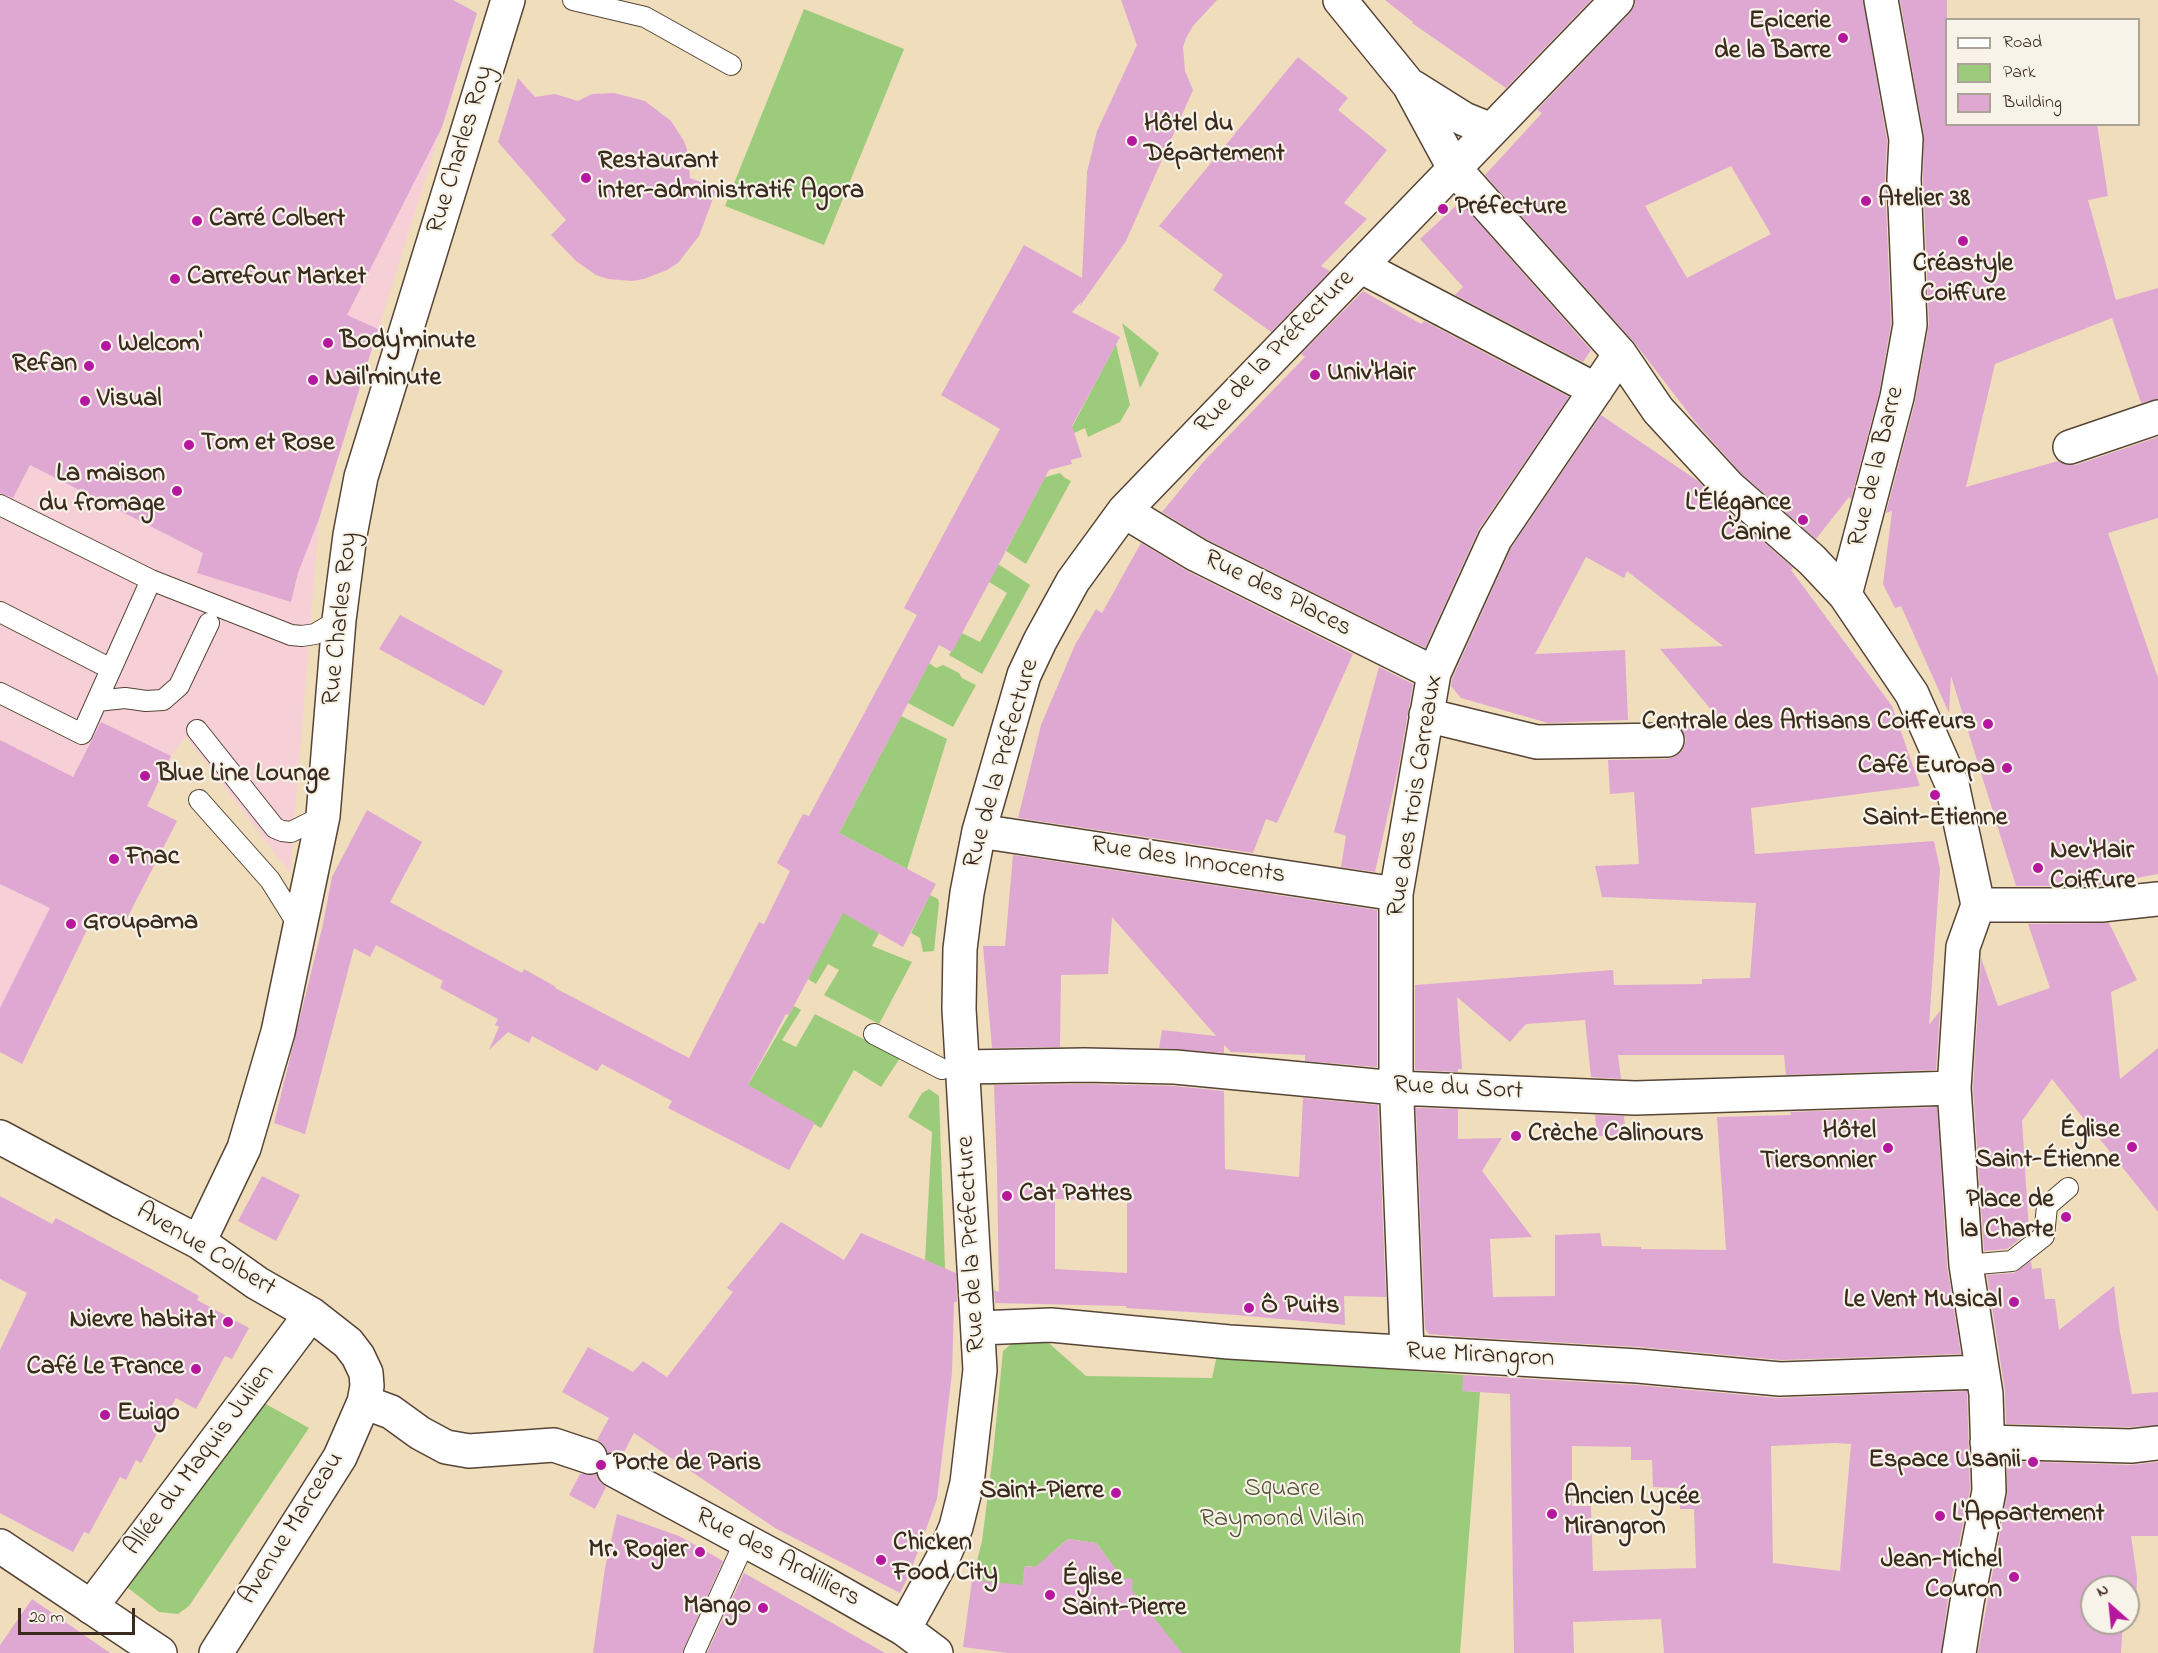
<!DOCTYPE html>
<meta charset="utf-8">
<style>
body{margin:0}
#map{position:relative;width:2158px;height:1653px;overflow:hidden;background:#f0ddbc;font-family:"Indie Flower",sans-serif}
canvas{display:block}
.legend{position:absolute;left:1945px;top:18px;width:195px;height:108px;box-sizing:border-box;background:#f7f3e8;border:2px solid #aca397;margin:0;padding:8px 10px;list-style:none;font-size:18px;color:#3b2a1e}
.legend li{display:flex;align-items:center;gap:12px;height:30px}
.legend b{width:30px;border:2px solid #aca397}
.north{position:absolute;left:2080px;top:1575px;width:60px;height:60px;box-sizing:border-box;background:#f7f3e8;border:2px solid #aca397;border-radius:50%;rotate:333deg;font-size:16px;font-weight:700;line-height:24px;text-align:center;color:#3b2a1e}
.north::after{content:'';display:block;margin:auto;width:21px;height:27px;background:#b5179e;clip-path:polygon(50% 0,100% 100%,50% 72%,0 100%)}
.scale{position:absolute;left:18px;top:1608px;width:117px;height:27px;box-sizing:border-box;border:3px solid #3b2a1e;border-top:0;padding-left:8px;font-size:18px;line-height:21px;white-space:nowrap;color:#3b2a1e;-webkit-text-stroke:4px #f7f3e8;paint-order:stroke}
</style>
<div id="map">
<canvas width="2158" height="1653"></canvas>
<ul class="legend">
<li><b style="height:8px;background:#fff"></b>Road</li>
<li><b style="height:16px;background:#9ccc7b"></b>Park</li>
<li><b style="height:16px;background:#dfa8d3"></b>Building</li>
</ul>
<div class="north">N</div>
<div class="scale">20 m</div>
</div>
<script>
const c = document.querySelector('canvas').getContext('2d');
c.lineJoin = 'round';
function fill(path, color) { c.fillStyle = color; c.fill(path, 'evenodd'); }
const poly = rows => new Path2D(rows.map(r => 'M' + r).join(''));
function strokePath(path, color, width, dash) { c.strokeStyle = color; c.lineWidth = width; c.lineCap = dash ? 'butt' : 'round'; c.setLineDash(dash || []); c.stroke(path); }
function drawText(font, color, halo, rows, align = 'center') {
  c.font = font + ' "Indie Flower",sans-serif'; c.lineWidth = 4.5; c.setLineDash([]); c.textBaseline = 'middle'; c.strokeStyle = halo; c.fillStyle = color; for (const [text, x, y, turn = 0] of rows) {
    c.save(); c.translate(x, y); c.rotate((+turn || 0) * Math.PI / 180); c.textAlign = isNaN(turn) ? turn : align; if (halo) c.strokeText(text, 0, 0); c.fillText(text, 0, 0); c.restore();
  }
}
fill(poly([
 [0,0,453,0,477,13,319,519,290,873,186,737,171,756,147,806,177,821,123,926,95,914,22,1064,0,1052]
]), '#f6cfd7');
fill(poly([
 [804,9,904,49,824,245,725,206],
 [1122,323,1159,353,1140,388],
 [1116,344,1130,405,1120,422,1088,437,1085,428,1074,433,1070,431],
 [1060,473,1065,478,1071,481,1026,564,1006,551,1045,477],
 [998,564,1030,585,982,674,949,655,962,633,980,642,1007,593,989,582],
 [929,663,936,668,943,665,959,673,962,678,976,685,953,727,908,703],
 [901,716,947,739,907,869,839,833],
 [930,895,938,899,939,903,934,951,923,952,920,938,911,933],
 [845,898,879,933,872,946,912,962,879,1024,824,995,839,970,828,964,816,984,808,979],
 [794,1006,801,1010,782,1040,796,1047,815,1014,900,1058,881,1087,854,1070,821,1128,748,1085],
 [929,1089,939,1096,945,1269,925,1260,932,1132,908,1117,922,1093],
 [1018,1338,1043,1338,1086,1376,1212,1378,1217,1355,1463,1375,1463,1391,1480,1392,1460,1653,1156,1653,1111,1577,1112,1564,1096,1543,1068,1539,1049,1555,1047,1568,1025,1566,1022,1589,972,1580,982,1541,993,1454,1003,1351],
 [255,1398,309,1428,189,1606,178,1614,159,1612,114,1577]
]), '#9ccc7b');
fill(poly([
 [0,0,453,0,477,13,442,127,347,315,378,329,319,519,298,573,291,602,197,573,203,553,30,465,13,498,0,493],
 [1121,0,1217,0,1193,26,1186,38,1183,47,1185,71,1193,90,1126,241,1080,306,1081,302,1072,312,1120,337,1072,426,1082,457,1071,460,1072,464,1049,470,952,652,939,645,839,833,936,884,903,947,843,913,789,1015,786,1014,748,1085,815,1123,789,1170,668,1108,672,1101,602,1064,597,1071,532,1036,529,1043,508,1032,489,1050,499,1027,495,1025,498,1019,440,988,443,981,376,945,370,957,354,948,305,1134,274,1123,323,924,332,877,367,810,422,842,390,902,522,973,524,969,556,987,555,988,689,1058,759,922,764,924,790,871,777,863,803,814,809,816,917,615,904,608,1000,429,941,395,1024,245,1082,278,1087,172,1097,131,1137,45],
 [1385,0,1591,0,1506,88,1412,23,1413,22],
 [1635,0,1863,0,1887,140,1885,180,1891,324,1879,393,1851,499,1849,497,1816,539,1742,474,1697,424,1634,342,1485,175,1542,113,1537,110,1630,13,1635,5],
 [1731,166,1771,234,1687,278,1645,206],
 [1900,0,1947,0,1947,124,2097,124,2108,196,2088,200,2116,300,2158,288,2158,399,2141,403,2112,318,1995,364,1966,487,2058,461,2067,465,2076,465,2158,437,2158,518,2108,533,2158,678,2158,874,2094,886,2016,886,1951,676,1949,713,1901,606,1895,608,1883,584,1892,511,1886,513,1915,402,1929,324,1923,179,1924,136],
 [1298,57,1348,98,1338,110,1387,150,1344,203,1367,219,1321,266,1330,271,1271,332,1213,290,1223,275,1159,226],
 [518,78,535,97,555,94,578,101,592,94,614,93,645,101,671,121,684,141,688,153,690,178,717,188,699,236,678,263,667,270,644,279,632,281,608,279,596,275,576,261,551,235,566,220,498,142],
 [1460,202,1591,350,1583,362,1455,295,1463,287,1420,239],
 [1363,291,1421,324,1424,321,1569,397,1479,529,1425,648,1206,539,1162,512,1204,461,1305,357,1301,354],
 [1601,415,1698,481,1717,501,1793,568,1791,570,1892,706,1920,786,1751,808,1755,854,1934,841,1940,869,1929,1025,1940,1011,1936,1070,1786,1075,1784,1055,1618,1055,1621,1079,1591,1077,1585,1020,1526,1024,1510,1042,1457,997,1462,1069,1458,1069,1458,1072,1415,1070,1415,985,1613,970,1614,985,1702,984,1702,979,1750,978,1756,903,1602,897,1595,866,1639,864,1634,792,1610,794,1608,760,1667,759,1676,756,1683,750,1686,740,1683,731,1679,726,1719,719,1660,649,1723,646,1627,571,1624,578,1586,557,1535,654,1625,650,1628,720,1548,723,1461,698,1451,686,1452,679,1511,548],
 [1141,543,1189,572,1353,654,1277,823,1266,819,1253,853,1018,818,1041,725,1075,645,1096,609,1102,613],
 [400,615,503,671,484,706,379,649],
 [1379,667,1413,684,1399,765,1375,872,1341,867,1346,836,1334,832],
 [101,722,171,756,147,806,177,821,123,926,95,913,22,1064,0,1052,0,1008,50,908,0,884,0,740,73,777],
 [1013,855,1377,910,1377,1067,1305,1061,1305,1055,1231,1052,1224,1045,1224,1053,1159,1048,1162,1030,1216,1036,1112,917,1108,974,1061,975,1060,1047,992,1048,983,946,1005,946],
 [2109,923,2137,980,2111,992,2120,1079,2158,1048,2158,1212,2052,1079,2022,1121,2029,1232,2007,1249,1984,1251,1973,1088,1981,958,1998,1006,2050,988,2028,924],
 [1085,1084,1174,1086,1224,1091,1225,1169,1299,1177,1303,1098,1378,1105,1386,1297,1344,1296,1345,1325,1237,1315,1126,1308,1126,1306,995,1303,994,1290,999,1292,997,1172,994,1085],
 [1055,1199,1127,1200,1127,1273,1055,1269],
 [1937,1107,1947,1266,1961,1354,1781,1360,1639,1347,1464,1337,1429,1334,1425,1329,1416,1108,1458,1109,1458,1139,1502,1138,1482,1171,1532,1237,1490,1239,1493,1297,1555,1296,1555,1235,1600,1233,1602,1246,1641,1247,1641,1249,1726,1250,1717,1117,1791,1115,1790,1112],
 [1595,1115,1624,1116,1626,1137,1597,1136],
 [262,1176,300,1195,276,1241,238,1221],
 [0,1196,52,1224,56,1218,153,1270,199,1296,197,1300,249,1328,232,1359,225,1356,196,1409,176,1398,141,1463,136,1460,126,1480,120,1477,89,1534,84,1532,73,1552,0,1513,0,1350,27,1293,0,1279],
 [781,1222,844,1260,861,1233,956,1273,957,1302,954,1302,952,1373,937,1499,910,1573,900,1593,775,1528,634,1433,623,1454,614,1451,608,1453,604,1445,597,1440,609,1418,562,1392,588,1347,633,1372,643,1361,667,1377,733,1292,727,1288],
 [2031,1261,2032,1269,2041,1268,2045,1299,2055,1299,2059,1330,2114,1286,2120,1332,2132,1394,2158,1392,2158,1425,2130,1427,2006,1424,2005,1391,1987,1275,2014,1273],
 [1463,1375,1637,1385,1778,1398,1967,1391,1970,1489,1948,1599,1941,1653,1664,1653,1661,1619,1573,1622,1574,1653,1514,1653,1510,1394,1462,1391],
 [1835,1443,1851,1444,1840,1571,1773,1563,1771,1446],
 [1572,1446,1631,1447,1631,1460,1652,1460,1653,1487,1680,1488,1680,1509,1694,1509,1696,1568,1593,1571,1591,1506,1572,1506],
 [2007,1461,2130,1465,2158,1462,2158,1536,2131,1536,2137,1577,2136,1610,2128,1610,2128,1587,2092,1587,2092,1623,2123,1623,2121,1653,1978,1653,2007,1494],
 [580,1474,596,1474,598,1480,606,1487,595,1509,569,1495],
 [617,1514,679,1536,723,1561,682,1653,593,1653,605,1568],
 [1068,1539,1096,1543,1123,1578,1133,1579,1132,1590,1182,1653,1008,1653,963,1647,972,1580,1022,1585,1025,1566,1035,1567],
 [744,1573,885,1653,707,1653],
 [32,1599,110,1653,0,1653,0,1645]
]), '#dfa8d3');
const service = poly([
 [573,0,645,17,731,65],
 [0,505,151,580,82,734,0,693],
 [151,580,291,635,302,636,315,634,339,620],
 [0,612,111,669],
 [97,701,125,698,146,701,163,700,179,686,209,623],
 [197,730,275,828,282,831,291,832,323,816],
 [199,800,270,880,300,928],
 [874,1034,942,1069],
 [1966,1265,2012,1261,2044,1236,2047,1206,2068,1188],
 [694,1653,745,1541]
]);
const minor = poly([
 [1340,0,1409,85,1454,168,1620,354,1658,410,1729,487,1812,560,1845,595,1912,694,1952,784,1978,905],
 [1413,87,1464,119,1491,130],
 [1360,266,1596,390],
 [2070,447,2158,417],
 [1124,511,1197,555,1434,673],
 [1845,595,1897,397,1910,325,1904,179,1906,139,1881,0],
 [1426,715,1537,742,1667,740],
 [979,831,1396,894],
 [1978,905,2101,905,2158,899],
 [963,1067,1085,1065,1175,1067,1396,1088,1635,1098,1954,1088],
 [120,1201,199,1242,257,1283,311,1314,348,1343,358,1356,366,1373,367,1386,364,1402,340,1457,216,1653],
 [199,1242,244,1148,278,1032,323,816,339,620,350,535,361,477,508,0],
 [979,1328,1051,1325,1229,1342,1638,1366,1780,1379,1982,1372],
 [1407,1352,1396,1075,1396,894,1434,673,1495,539,1620,354],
 [364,1402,391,1412,420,1433,446,1447,469,1451,554,1445,590,1457],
 [1987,1442,2131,1446,2158,1443],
 [614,1470,820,1581,904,1629,936,1653],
 [91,1607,311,1314],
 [904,1629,942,1560,956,1527,967,1483,980,1370,959,1009,960,949,967,893,979,831,1024,675,1040,641,1073,581,1124,511,1617,0],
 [1959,1653,1967,1602,1989,1491,1986,1394,1966,1265,1954,1088,1963,947,1978,905]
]);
const tertiary = poly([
 [0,1137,120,1201],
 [0,1546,160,1653]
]);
strokePath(service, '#564536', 22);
strokePath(minor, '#564536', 36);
strokePath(tertiary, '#564536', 36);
strokePath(service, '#fff', 20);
strokePath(minor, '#fff', 33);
strokePath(tertiary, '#fff', 33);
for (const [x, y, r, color] of [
 [1843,38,6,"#b5179e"],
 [1132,141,6,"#b5179e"],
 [586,178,6,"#b5179e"],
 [1866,201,6,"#b5179e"],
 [1443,209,6,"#b5179e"],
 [197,221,6,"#b5179e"],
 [1963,241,6,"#b5179e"],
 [175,279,6,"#b5179e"],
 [328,343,6,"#b5179e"],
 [106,346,6,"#b5179e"],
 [89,366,6,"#b5179e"],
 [1315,375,6,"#b5179e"],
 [313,380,6,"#b5179e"],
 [85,401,6,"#b5179e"],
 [189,445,6,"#b5179e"],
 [177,491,6,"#b5179e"],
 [1803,520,6,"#b5179e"],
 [1988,724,6,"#b5179e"],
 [2007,768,6,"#b5179e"],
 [145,776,6,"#b5179e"],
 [1935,795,6,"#b5179e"],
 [114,859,6,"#b5179e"],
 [2038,868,6,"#b5179e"],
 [71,924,6,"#b5179e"],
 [1516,1136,6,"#b5179e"],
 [2132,1147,6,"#b5179e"],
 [1888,1148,6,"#b5179e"],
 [1007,1196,6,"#b5179e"],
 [2066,1217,6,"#b5179e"],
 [2014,1302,6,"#b5179e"],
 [1249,1308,6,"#b5179e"],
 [228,1322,6,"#b5179e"],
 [196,1369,6,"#b5179e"],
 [105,1415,6,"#b5179e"],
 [2033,1462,6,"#b5179e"],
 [601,1465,6,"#b5179e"],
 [1116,1493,6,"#b5179e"],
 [1552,1514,6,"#b5179e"],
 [1940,1516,6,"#b5179e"],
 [700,1552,6,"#b5179e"],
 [881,1560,6,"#b5179e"],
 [2014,1577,6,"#b5179e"],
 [1050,1595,6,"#b5179e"],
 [763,1608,6,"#b5179e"]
]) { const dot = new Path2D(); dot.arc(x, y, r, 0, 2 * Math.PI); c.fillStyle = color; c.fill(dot); strokePath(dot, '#f7f3e8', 2); }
drawText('bold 26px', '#3b2a1e', '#f7f3e8', [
 ["Epicerie",1831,23,"right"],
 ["de la Barre",1831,53,"right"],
 ["Hôtel du",1144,126],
 ["Département",1144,156],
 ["Restaurant",598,163],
 ["inter-administratif Agora",598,193],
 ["Atelier 38",1878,201],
 ["Préfecture",1455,209],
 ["Carré Colbert",209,221],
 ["Créastyle",1963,266,"center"],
 ["Coiffure",1963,296,"center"],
 ["Carrefour Market",187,279],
 ["Body'minute",340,343],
 ["Welcom'",118,346],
 ["Refan",77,366,"right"],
 ["Univ'Hair",1327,375],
 ["Nail'minute",325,380],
 ["Visual",97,401],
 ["Tom et Rose",201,445],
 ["La maison",165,476,"right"],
 ["du fromage",165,506,"right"],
 ["L'Élégance",1791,505,"right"],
 ["Canine",1791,535,"right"],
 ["Centrale des Artisans Coiffeurs",1976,724,"right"],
 ["Café Europa",1995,768,"right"],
 ["Blue Line Lounge",157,776],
 ["Saint-Etienne",1935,820,"center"],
 ["Nev'Hair",2050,853],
 ["Coiffure",2050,883],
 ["Fnac",126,859],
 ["Groupama",83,924],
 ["Église",2120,1132,"right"],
 ["Saint-Étienne",2120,1162,"right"],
 ["Hôtel",1876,1133,"right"],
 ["Tiersonnier",1876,1163,"right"],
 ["Crèche Calinours",1528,1136],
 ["Cat Pattes",1019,1196],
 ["Place de",2054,1202,"right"],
 ["la Charte",2054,1232,"right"],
 ["Le Vent Musical",2002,1302,"right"],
 ["Ô Puits",1261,1308],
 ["Nievre habitat",216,1322,"right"],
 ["Café Le France",184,1369,"right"],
 ["Ewigo",117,1415],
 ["Espace Usanii",2021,1462,"right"],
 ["Porte de Paris",613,1465],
 ["Saint-Pierre",1104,1493,"right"],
 ["Ancien Lycée",1564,1499],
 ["Mirangron",1564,1529],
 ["L'Appartement",1952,1516],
 ["Chicken",893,1545],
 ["Food City",893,1575],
 ["Mr. Rogier",688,1552,"right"],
 ["Jean-Michel",2002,1562,"right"],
 ["Couron",2002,1592,"right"],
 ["Église",1062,1580],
 ["Saint-Pierre",1062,1610],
 ["Mango",751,1608,"right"]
], 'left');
drawText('26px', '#3b2a1e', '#f7f3e8', [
 ["Rue Charles Roy",462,150,-73],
 ["Rue de la Préfecture",1276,353,-46],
 ["Rue de la Barre",1878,467,-76],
 ["Rue des Places",1277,595,27],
 ["Rue Charles Roy",342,619,-84],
 ["Rue de la Préfecture",1003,764,-74],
 ["Rue des trois Carreaux",1417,796,-81],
 ["Rue des Innocents",1188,862,9],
 ["Rue du Sort",1458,1090,3],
 ["Rue de la Préfecture",973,1244,-93],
 ["Avenue Colbert",205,1251,31],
 ["Rue Mirangron",1480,1357,3],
 ["Allée du Maquis Julien",201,1461,-53],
 ["Avenue Marceau",293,1529,-58],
 ["Rue des Ardilliers",777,1559,28]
]);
drawText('26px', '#535235', '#f7f3e8', [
 ["Square",1282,1491],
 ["Raymond Vilain",1282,1521]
]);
</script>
